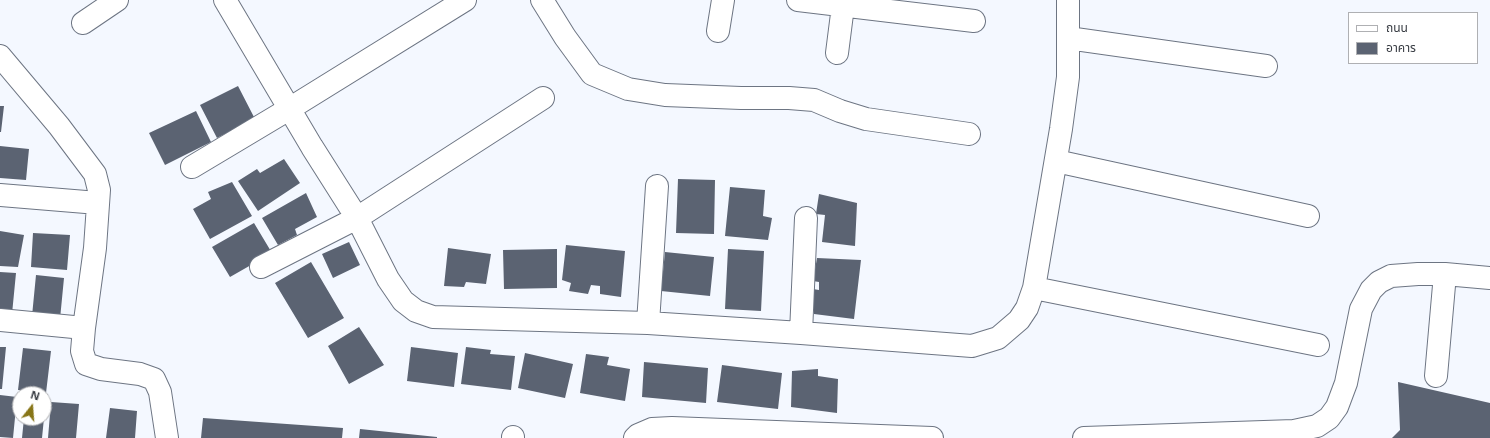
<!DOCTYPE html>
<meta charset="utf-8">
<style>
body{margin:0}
#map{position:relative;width:1490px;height:438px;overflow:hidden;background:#f4f8ff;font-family:"Open Sans","Noto Sans Thai",sans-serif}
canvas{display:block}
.legend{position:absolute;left:1348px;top:12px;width:130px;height:52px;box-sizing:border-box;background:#fff;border:1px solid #afb0b3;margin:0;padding:5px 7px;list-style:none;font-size:12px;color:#363a41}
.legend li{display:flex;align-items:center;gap:8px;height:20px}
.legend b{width:20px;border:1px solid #afb0b3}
.north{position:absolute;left:12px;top:386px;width:40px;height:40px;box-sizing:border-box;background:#fff;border:1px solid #afb0b3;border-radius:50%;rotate:17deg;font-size:11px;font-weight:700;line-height:16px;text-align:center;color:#363a41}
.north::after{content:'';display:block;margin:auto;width:14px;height:18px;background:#877517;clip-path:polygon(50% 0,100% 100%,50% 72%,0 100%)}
</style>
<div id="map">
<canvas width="1490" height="438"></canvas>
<ul class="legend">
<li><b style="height:5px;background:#fff"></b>ถนน</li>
<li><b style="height:11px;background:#5b6372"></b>อาคาร</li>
</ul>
<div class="north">N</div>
</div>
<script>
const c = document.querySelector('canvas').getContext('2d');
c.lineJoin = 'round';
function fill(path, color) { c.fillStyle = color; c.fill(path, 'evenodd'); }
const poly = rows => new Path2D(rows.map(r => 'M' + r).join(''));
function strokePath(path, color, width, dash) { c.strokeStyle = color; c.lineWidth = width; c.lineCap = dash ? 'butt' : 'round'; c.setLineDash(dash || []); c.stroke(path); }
fill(poly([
 [238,86,255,119,217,138,200,105],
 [0,106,4,106,1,132,0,132],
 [196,111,211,142,165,165,149,133],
 [0,146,29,149,26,180,0,178],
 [284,159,300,183,258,211,238,181,257,169,260,173],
 [678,179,715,180,714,234,676,233],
 [232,182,252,216,210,239,193,209,211,199,208,192],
 [730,187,765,190,763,216,772,218,768,240,725,236],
 [306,193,317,217,295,229,297,235,278,245,262,218],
 [819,194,857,203,855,246,822,242,825,215,816,214],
 [254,223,272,253,230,277,212,247],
 [0,231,24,235,18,267,0,266],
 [33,233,70,235,67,270,31,267],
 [349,242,360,265,333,278,322,254],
 [566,245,625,251,621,297,600,294,600,286,591,285,588,294,569,291,571,283,562,280],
 [448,248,491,254,486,284,466,282,464,287,444,286],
 [557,249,557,288,504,289,503,250],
 [728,249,764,251,761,311,725,309],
 [665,252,714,257,710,296,661,291],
 [817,258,861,260,854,319,814,314,813,289,819,290,819,282,813,281],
 [311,262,344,318,308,338,275,283],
 [0,272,16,273,12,314,0,313],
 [36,275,64,278,60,319,32,316],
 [359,327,384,365,349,384,328,346],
 [0,347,6,347,2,389,0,389],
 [411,347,458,353,454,387,407,381],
 [466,347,491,350,490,354,515,356,511,390,461,384],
 [23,348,51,351,46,393,18,390],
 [525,353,573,364,565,398,518,388],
 [586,354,609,357,607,365,630,369,625,401,580,393],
 [644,362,708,368,706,403,642,397],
 [722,365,782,373,778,409,717,402],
 [818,369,818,376,838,379,837,413,791,407,792,371],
 [1398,382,1490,403,1490,438,1392,438,1400,430],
 [0,395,17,397,13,438,0,437],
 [51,402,79,404,76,438,48,438],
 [110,408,137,411,135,438,106,438],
 [24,418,44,418,42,438,22,438],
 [203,418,343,428,342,438,201,438],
 [360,429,437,437,437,438,359,438]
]), '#5b6372');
const minor = poly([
 [225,0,312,147,357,218,388,279,403,301,416,311,433,317,648,323,801,333,972,346,998,338,1019,320,1027,308,1034,288,1061,129,1068,77,1068,0],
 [542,0,565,37,592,74,628,89,665,95,741,98,789,98,814,100,840,111,866,119,969,134],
 [798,0,974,21],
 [83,23,117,0],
 [718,31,723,0],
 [1068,38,1266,66],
 [837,53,843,6],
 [0,56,59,126,95,174,99,190,95,248,84,328,82,351,86,364,101,369,140,374,154,379,160,392,167,438],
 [1056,161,1308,216],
 [192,167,289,109,465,0],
 [0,195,98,203],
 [261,267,357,218,543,98],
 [1034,288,1318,345],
 [0,320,84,328],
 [648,323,657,186],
 [801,333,806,218],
 [1436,376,1445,274],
 [513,438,513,437],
 [635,438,638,435,652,429,672,428,932,438],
 [1084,438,1294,431,1317,426,1329,418,1337,407,1346,383,1361,309,1371,290,1379,282,1391,276,1418,274,1445,274,1490,278]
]);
strokePath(minor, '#6d7583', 24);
strokePath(minor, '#fff', 22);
</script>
